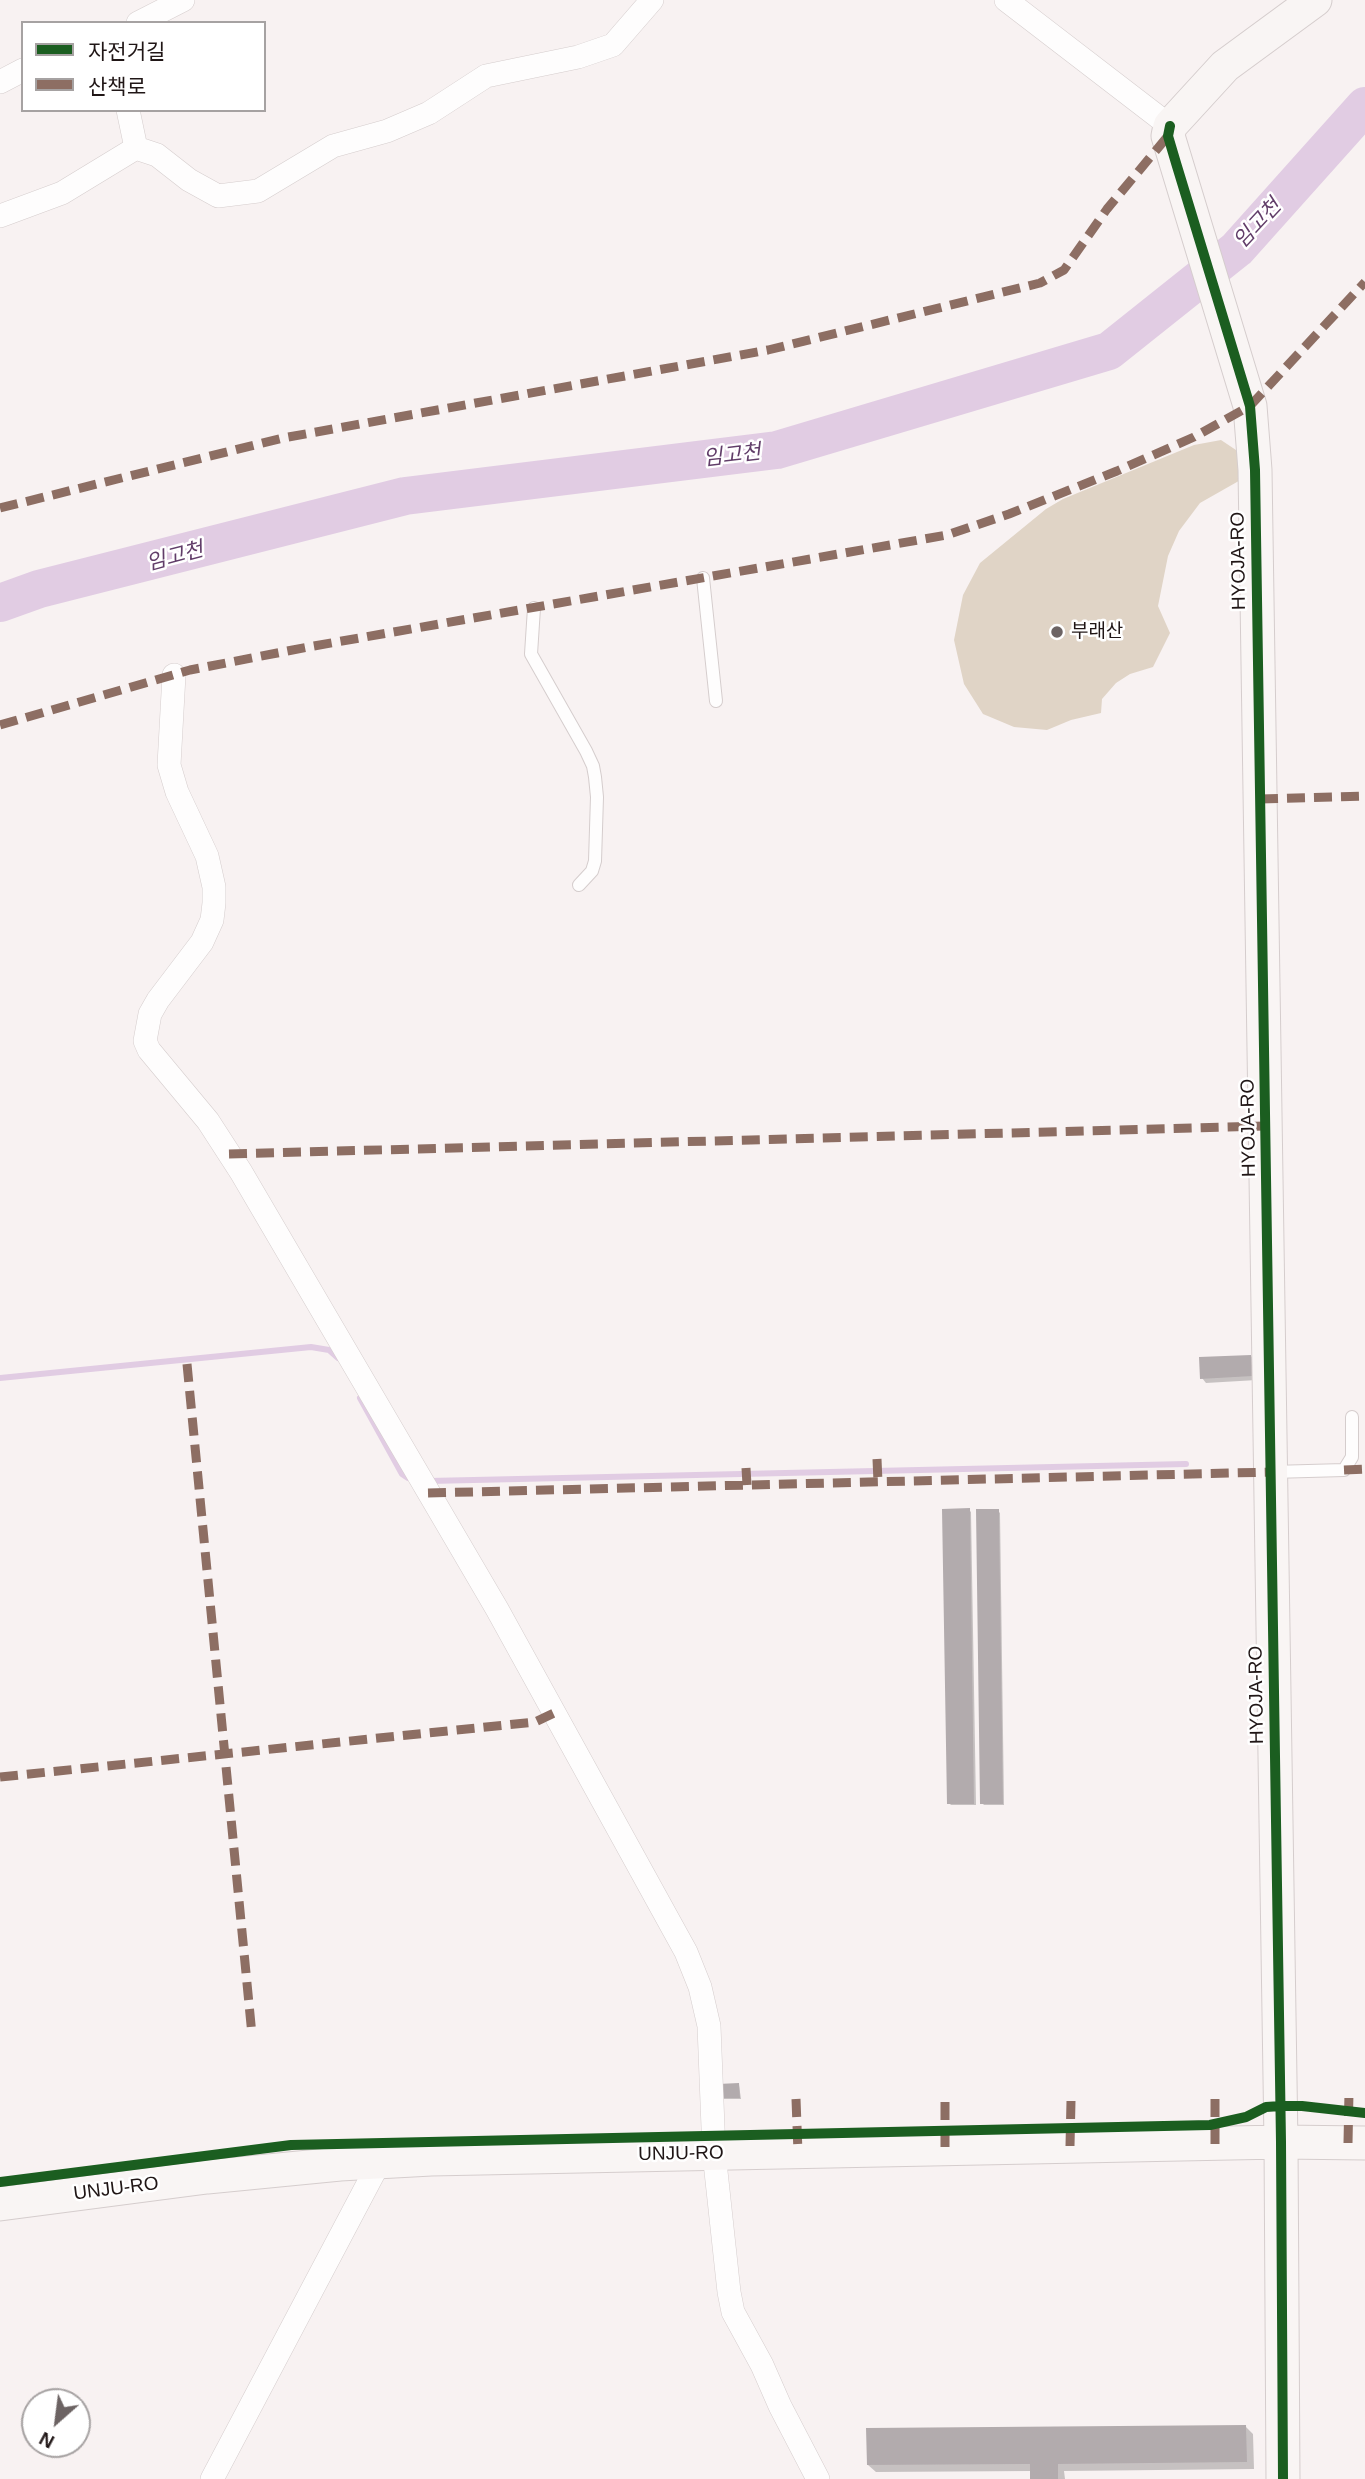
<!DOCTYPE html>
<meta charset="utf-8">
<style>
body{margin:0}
#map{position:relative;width:1365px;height:2479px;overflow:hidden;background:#f8f2f2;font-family:Arial,"Noto Sans KR",sans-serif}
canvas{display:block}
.legend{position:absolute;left:21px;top:21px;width:245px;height:91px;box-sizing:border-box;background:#fff;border:2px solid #a6a2a2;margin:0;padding:9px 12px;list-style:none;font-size:21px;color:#201616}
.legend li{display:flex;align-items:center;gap:14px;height:35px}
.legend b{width:35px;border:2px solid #a6a2a2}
.north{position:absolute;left:21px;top:2388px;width:70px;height:70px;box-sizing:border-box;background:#fff;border:2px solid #a6a2a2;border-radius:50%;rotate:208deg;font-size:19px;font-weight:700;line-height:28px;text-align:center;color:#201616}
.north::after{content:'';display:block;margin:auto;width:24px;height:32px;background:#6c6363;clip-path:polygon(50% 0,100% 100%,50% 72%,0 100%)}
</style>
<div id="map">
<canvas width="1365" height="2479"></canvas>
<ul class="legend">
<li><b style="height:9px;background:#1b5e20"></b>자전거길</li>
<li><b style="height:9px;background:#8d6e63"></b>산책로</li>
</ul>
<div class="north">N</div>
</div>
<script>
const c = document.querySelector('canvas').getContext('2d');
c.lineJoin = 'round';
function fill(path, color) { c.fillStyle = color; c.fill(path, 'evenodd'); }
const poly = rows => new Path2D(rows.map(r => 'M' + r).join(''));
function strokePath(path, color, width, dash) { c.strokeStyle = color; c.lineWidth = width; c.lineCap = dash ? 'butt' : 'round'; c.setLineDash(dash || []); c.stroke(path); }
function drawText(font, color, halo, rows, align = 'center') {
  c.font = font + ' Arial,"Noto Sans KR",sans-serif'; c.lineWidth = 5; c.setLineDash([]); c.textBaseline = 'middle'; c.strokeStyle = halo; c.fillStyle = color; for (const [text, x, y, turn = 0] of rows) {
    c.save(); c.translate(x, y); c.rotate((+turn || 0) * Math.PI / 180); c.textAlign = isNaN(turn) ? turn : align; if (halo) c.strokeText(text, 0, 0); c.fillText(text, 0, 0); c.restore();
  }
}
fill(poly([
 [1221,440,1242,454,1244,478,1200,503,1179,531,1168,556,1158,606,1170,633,1153,667,1130,674,1116,683,1102,699,1101,713,1071,720,1047,730,1014,727,983,714,964,684,954,640,963,595,980,563,1046,509,1063,499,1194,445]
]), '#e0d4c6');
fill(poly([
 [1251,1356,1255,1361,1257,1380,1206,1383,1202,1378],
 [969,1510,971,1512,976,1805,951,1805,949,1803],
 [998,1511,1000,1513,1004,1805,984,1805,982,1803],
 [739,2085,741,2099,722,2099,720,2097],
 [1246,2427,1253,2434,1254,2469,1064,2471,1065,2479,1032,2479,1032,2471,876,2472,868,2465]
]), '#0003');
strokePath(poly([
 [0,1378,311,1347,329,1350,338,1358],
 [360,1398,402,1474,408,1478,415,1479],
 [429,1481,1186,1464]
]), '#e1cce3', 6);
strokePath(poly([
 [0,603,39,589,405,496,777,450,1109,351,1237,249,1365,106]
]), '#e1cce3', 38);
fill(poly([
 [1251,1355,1253,1376,1200,1379,1199,1357],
 [970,1508,974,1804,947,1804,942,1509],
 [976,1509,999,1509,1003,1804,980,1804],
 [739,2083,740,2098,718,2098,718,2084],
 [1246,2425,1247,2462,1058,2464,1058,2479,1030,2479,1030,2464,867,2465,866,2428]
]), '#b2abad');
const lane = poly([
 [703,578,716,701],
 [534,608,531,654,586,751,593,766,595,777,597,797,595,861,592,871,579,885],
 [1272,1472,1344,1470,1352,1457,1352,1417]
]);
const street = poly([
 [1006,0,1170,126],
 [138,23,183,0],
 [0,82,23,70],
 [128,110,136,148],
 [0,216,62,193,136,148,157,155,189,180,218,196,258,191,333,146,387,131,429,113,486,76,578,57,613,45,652,0],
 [174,675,169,765,177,792,207,856,214,887,214,903,212,920,202,942,158,1000,150,1014,145,1041,149,1050,208,1121,241,1172,497,1609,686,1952,700,1987,709,2026,714,2153,729,2292,733,2312,762,2365,780,2406,818,2479],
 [212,2479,379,2163]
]);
const secondary = poly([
 [0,2204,207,2177,340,2164,431,2159,1281,2142,1365,2143],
 [1283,2479,1281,2142,1255,470,1250,406,1168,136,1170,126,1225,66,1315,0]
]);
strokePath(lane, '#d5cdcd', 14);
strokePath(street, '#d5cdcd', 24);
strokePath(secondary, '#d5cdcd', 35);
strokePath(lane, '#fefdfd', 12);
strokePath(street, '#fefdfd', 23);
strokePath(secondary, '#f9f5f4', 33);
strokePath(poly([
 [0,508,283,438,768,350,1040,283,1064,270,1107,209,1168,136],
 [0,725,190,670,308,647,947,535,1009,514,1117,471,1194,437,1250,406,1365,282],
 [1260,799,1365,796],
 [229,1154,1267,1126],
 [187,1364,252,2035],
 [877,1459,878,1482],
 [746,1468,747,1485],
 [1344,1470,1365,1469],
 [428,1493,1272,1472],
 [0,1777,535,1722,554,1713],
 [796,2099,798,2152],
 [945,2102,945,2149],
 [1348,2143,1349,2092],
 [1215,2144,1215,2099],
 [1070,2146,1071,2101]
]), '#8d6e63', 9, [18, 9]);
strokePath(poly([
 [1170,126,1168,136,1176,163,1250,406,1255,470,1281,2142,1283,2479],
 [0,2182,291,2145,1210,2125,1246,2117,1266,2107,1281,2106,1302,2106,1365,2113]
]), '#1b5e20', 10);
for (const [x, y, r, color] of [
 [1057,632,7,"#6c6363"]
]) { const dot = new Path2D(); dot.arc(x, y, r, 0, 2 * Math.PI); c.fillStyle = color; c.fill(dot); strokePath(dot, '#fff', 2.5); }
drawText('19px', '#201616', '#fff', [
 ["HYOJA-RO",1239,561,-91],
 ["HYOJA-RO",1249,1128,-91],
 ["HYOJA-RO",1257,1695,-91],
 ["UNJU-RO",681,2154,-1],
 ["UNJU-RO",116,2189,-7]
]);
drawText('19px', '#201616', '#fff', [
 ["부래산",1071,632]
], 'left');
drawText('italic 21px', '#613d69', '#fff', [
 ["임고천",1258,224,-47],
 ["임고천",732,456,-7],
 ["임고천",175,557,-15]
]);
</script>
